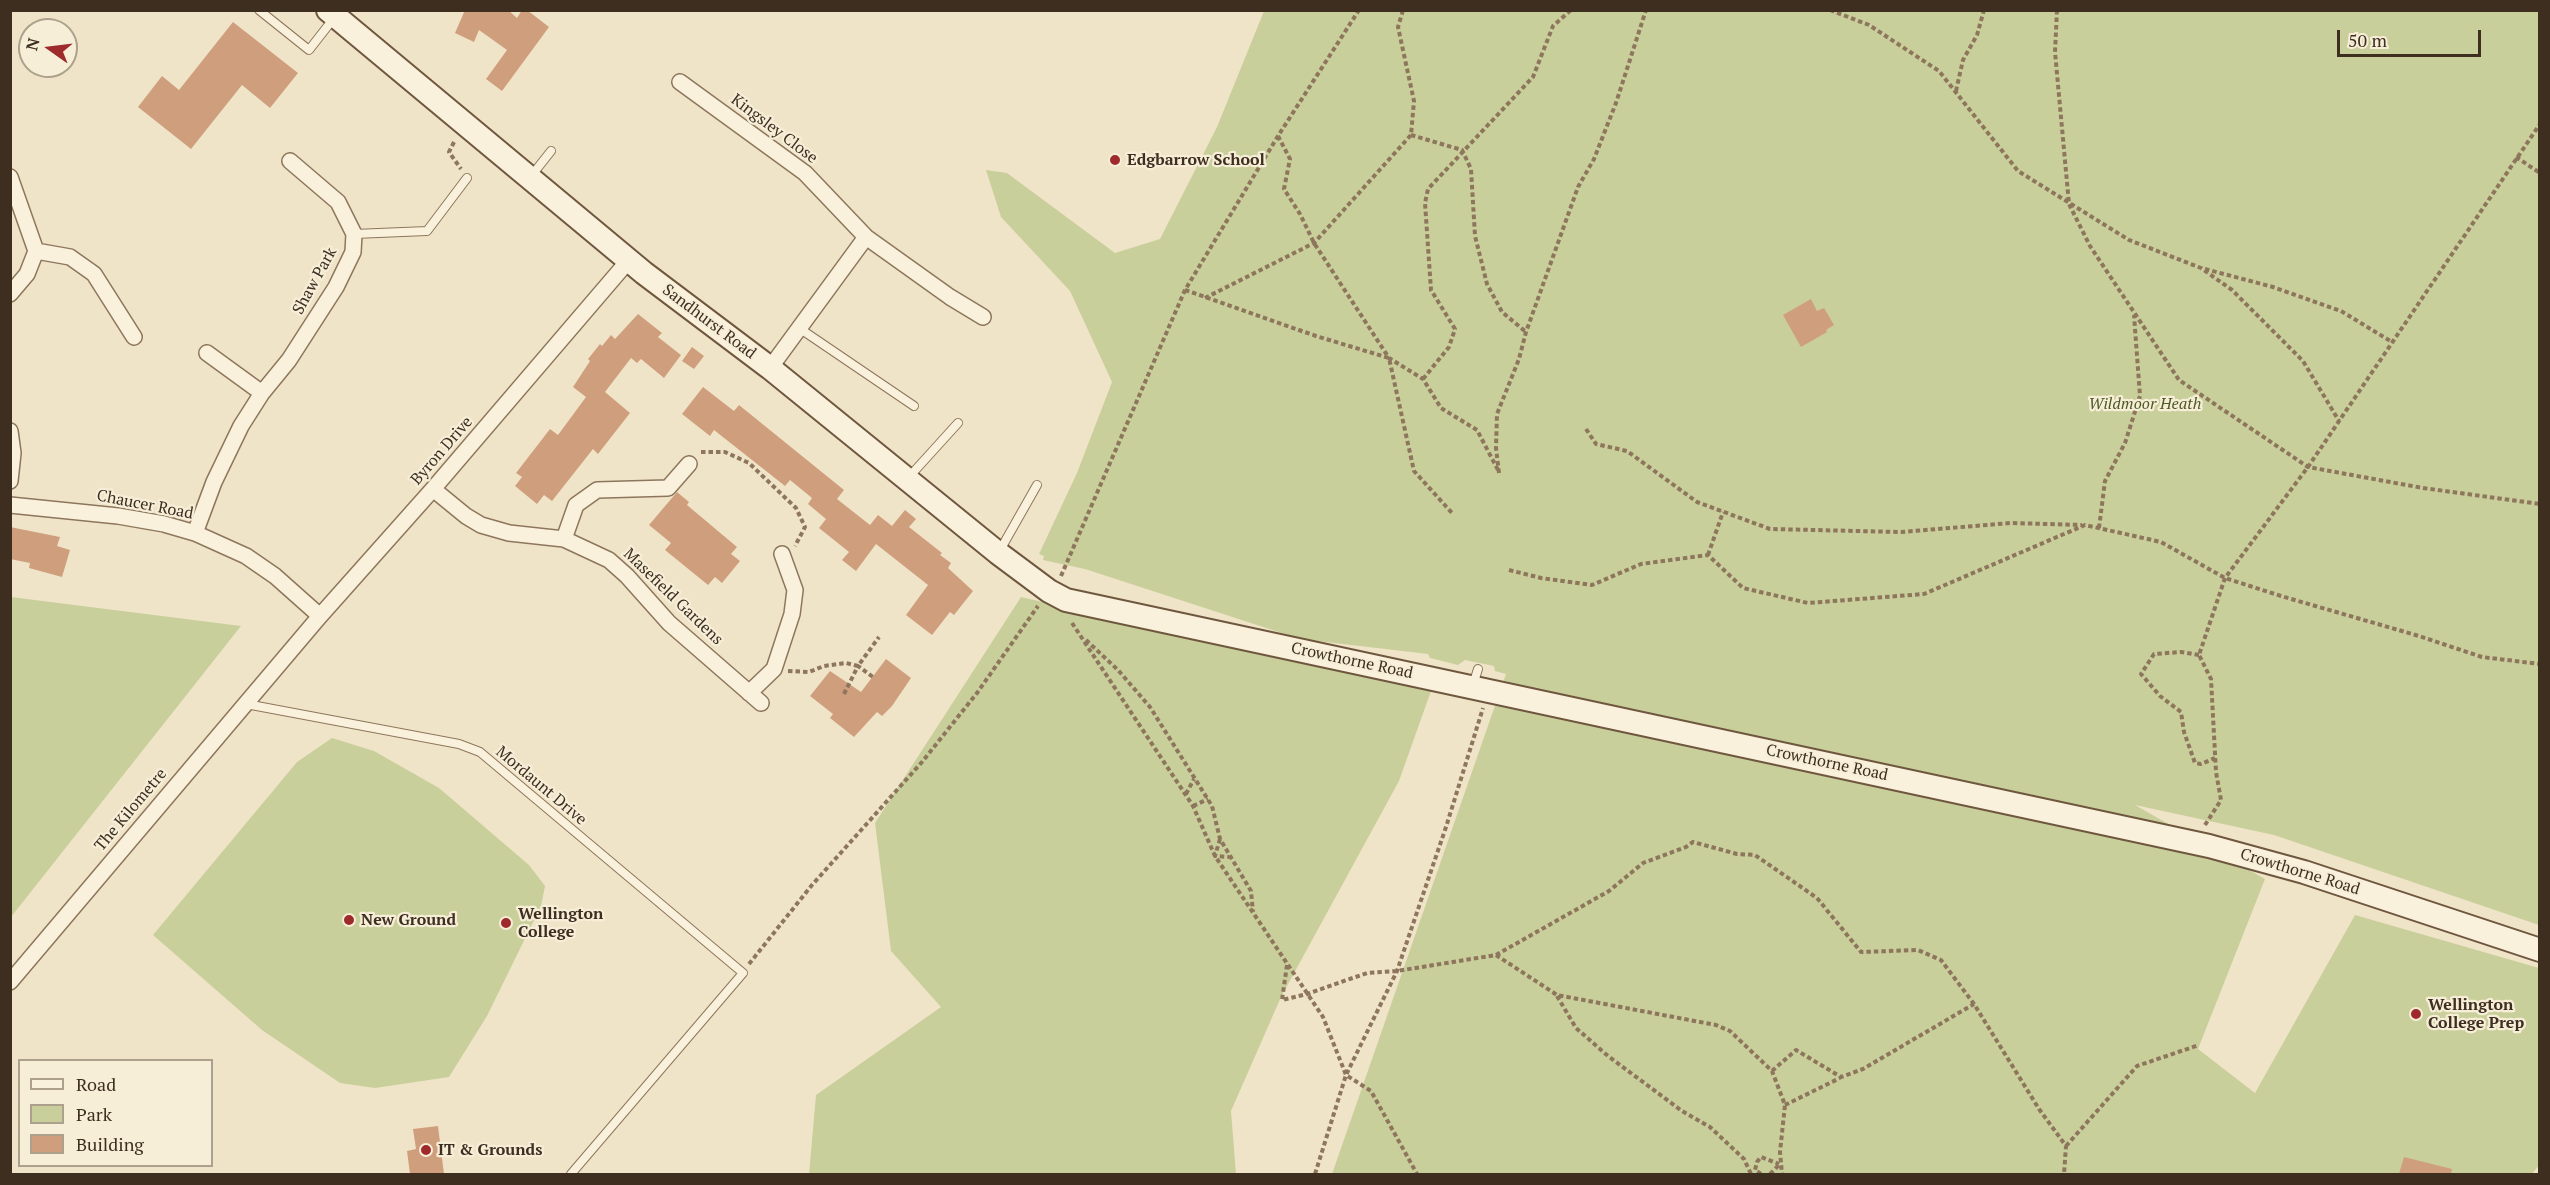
<!DOCTYPE html>
<style>
body{margin:0}
#map{position:relative;width:2550px;height:1185px;overflow:hidden;background:#f0e4c8;font-family:"PT Serif",serif}
canvas{display:block}
.frame{position:absolute;inset:0;border:12px solid #3d2e20;pointer-events:none}
.legend{position:absolute;left:18px;top:1059px;width:195px;height:108px;box-sizing:border-box;background:#f7eed8;border:2px solid #ada18e;margin:0;padding:8px 10px;list-style:none;font-size:18px;color:#3d2e20}
.legend li{display:flex;align-items:center;gap:12px;height:30px}
.legend b{width:30px;border:2px solid #ada18e}
.north{position:absolute;left:18px;top:18px;width:60px;height:60px;box-sizing:border-box;background:#f7eed8;border:2px solid #ada18e;border-radius:50%;rotate:284deg;font-size:16px;font-weight:700;line-height:24px;text-align:center;color:#3d2e20}
.north::after{content:'';display:block;margin:auto;width:21px;height:27px;background:#9e2a2b;clip-path:polygon(50% 0,100% 100%,50% 72%,0 100%)}
.scale{position:absolute;left:2337px;top:30px;width:144px;height:27px;box-sizing:border-box;border:3px solid #3d2e20;border-top:0;padding-left:8px;font-size:18px;line-height:21px;white-space:nowrap;color:#3d2e20;-webkit-text-stroke:4px #f7eed8;paint-order:stroke}
</style>
<div id="map">
<canvas width="2550" height="1185"></canvas>
<div class="frame"></div>
<ul class="legend">
<li><b style="height:8px;background:#faf1dc"></b>Road</li>
<li><b style="height:16px;background:#c9cf9b"></b>Park</li>
<li><b style="height:16px;background:#cf9f7d"></b>Building</li>
</ul>
<div class="north">N</div>
<div class="scale">50 m</div>
</div>
<script>
const c = document.querySelector('canvas').getContext('2d');
c.lineJoin = 'round';
function fill(path, color) { c.fillStyle = color; c.fill(path, 'evenodd'); }
const poly = rows => new Path2D(rows.map(r => 'M' + r).join(''));
function strokePath(path, color, width, dash) { c.strokeStyle = color; c.lineWidth = width; c.lineCap = dash ? 'butt' : 'round'; c.setLineDash(dash || []); c.stroke(path); }
function drawText(font, color, halo, rows, align = 'center') {
  c.font = font + ' "PT Serif",serif'; c.lineWidth = 4.5; c.setLineDash([]); c.textBaseline = 'middle'; c.strokeStyle = halo; c.fillStyle = color; for (const [text, x, y, turn = 0] of rows) {
    c.save(); c.translate(x, y); c.rotate((+turn || 0) * Math.PI / 180); c.textAlign = isNaN(turn) ? turn : align; if (halo) c.strokeText(text, 0, 0); c.fillText(text, 0, 0); c.restore();
  }
}
fill(poly([
 [1264,11,2539,11,2539,925,2274,835,2135,805,2265,879,2198,1049,2255,1093,2355,915,2539,968,2539,1165,2532,1174,1332,1174,1506,674,1495,671,1494,666,1465,660,1458,665,1430,658,1428,654,1300,639,1085,569,1043,560,1044,556,1039,554,1077,473,1112,382,1070,291,1001,217,986,170,1007,173,1115,253,1160,239,1217,127],
 [11,597,241,626,11,917,10,597],
 [1021,597,1431,691,1399,781,1281,997,1231,1111,1236,1174,809,1174,816,1095,941,1007,891,951,875,823],
 [332,738,374,751,439,788,529,865,545,886,541,906,487,1016,449,1077,375,1088,340,1083,262,1030,153,935,297,762]
]), '#c9cf9b');
fill(poly([
 [465,10,508,10,517,18,522,10,527,10,549,27,502,91,486,79,507,50,479,30,474,42,455,33],
 [233,22,298,73,270,108,242,85,191,149,138,107,162,76,179,90],
 [1811,299,1817,311,1824,308,1834,325,1826,330,1827,332,1801,347,1783,315],
 [638,314,662,333,658,337,681,355,664,378,641,359,637,363,631,358,605,392,630,413,598,454,593,449,552,501,544,495,537,504,515,486,522,477,516,473,550,429,558,435,586,397,573,387,590,361,588,359,600,344,602,346,611,335,615,339],
 [692,347,704,356,694,369,682,361],
 [703,387,734,411,739,405,844,490,837,499,870,525,878,515,892,526,905,510,916,519,909,527,942,553,940,555,951,563,948,568,973,591,954,615,950,612,932,635,906,615,928,585,876,544,856,571,842,560,849,552,819,528,826,519,808,504,812,498,790,480,785,486,714,430,710,436,682,414],
 [677,492,689,502,687,505,737,547,731,554,740,561,722,583,715,577,708,585,665,550,671,543,649,525],
 [10,527,60,537,57,546,70,550,62,577,29,568,30,563,10,559],
 [886,659,911,678,892,706,882,716,877,712,854,737,830,718,833,714,810,696,830,671,861,692],
 [438,1126,444,1174,410,1174,407,1151,416,1149,413,1129],
 [2404,1157,2452,1169,2451,1174,2399,1174]
]), '#cf9f7d');
const lane = poly([
 [259,10,309,50,334,18],
 [532,175,551,151],
 [354,234,427,231,467,178],
 [799,328,914,406],
 [909,477,958,423],
 [999,552,1037,485],
 [1473,685,1478,669],
 [246,704,459,744,480,752,743,973,571,1174]
]);
const street = poly([
 [680,82,805,173,866,237,950,297,983,317],
 [10,177,36,251,27,274,10,294],
 [36,251,70,257,94,274,134,337],
 [207,353,262,393],
 [770,368,866,237],
 [10,431,13,453,10,481],
 [433,489,466,516,481,525,509,533,564,539,609,560,627,576,669,623,761,703],
 [10,505,118,516,164,524,195,533,246,556,275,576,320,616],
 [195,533,214,482,241,426,262,393,289,360,336,287,353,252,354,234,338,202,290,161],
 [564,539,576,505,597,490,668,488,689,464],
 [749,693,774,669,792,614,795,590,782,554],
 [10,982,320,616,433,489,629,260]
]);
const secondary = poly([
 [328,10,644,273,770,368,998,553,1049,591,1066,600,2209,846,2304,872,2540,950]
]);
strokePath(lane, '#8d765c', 10);
strokePath(street, '#8d765c', 18);
strokePath(secondary, '#6f573f', 26);
strokePath(poly([
 [1830,10,1869,25,1939,71,2018,171,2129,240,2201,268,2232,290,2303,361,2339,421],
 [2057,10,2055,52,2069,204,2090,246,2179,380,2308,467,2423,488,2540,504],
 [1956,91,1963,60,1977,35,1984,10],
 [1411,135,1462,150,1471,169,1475,236,1487,284,1502,312,1526,332],
 [1278,136,1290,159,1284,189,1300,214,1314,243,1389,358,1423,379,1441,408,1477,430,1498,470],
 [454,142,449,152,461,169],
 [2516,157,2540,173],
 [2205,269,2273,287,2341,311,2392,342],
 [1185,290,1316,336,1389,358,1414,471,1452,513],
 [1205,298,1314,243,1411,135,1414,101,1398,27,1403,10],
 [1423,379,1449,347,1455,329,1431,290,1425,203,1428,189,1533,77,1553,26,1571,10],
 [1586,429,1596,444,1627,451,1697,502,1770,529,1901,532,2011,523,2082,525],
 [701,452,725,452,749,463,796,508,805,527,795,546],
 [1499,473,1496,448,1497,414,1519,359,1526,332,1578,187,1594,159,1616,103,1646,10],
 [2099,528,2105,481,2125,443,2140,396,2134,315],
 [1708,555,1723,512],
 [1509,570,1541,578,1592,585,1641,564,1708,555,1743,588,1808,603,1924,594,2085,525,2161,542,2225,578,2281,596,2419,636,2482,657,2540,664],
 [1061,576,1185,290,1278,136,1359,10],
 [1072,623,1193,806,1215,856,1323,1017,1346,1075,1371,1091,1417,1174],
 [1086,640,1118,670,1150,707,1212,806,1220,839,1251,891,1253,912],
 [2199,655,2181,652,2154,654,2141,674,2160,696,2181,712,2184,732,2195,763,2201,764,2215,758],
 [788,671,809,672,824,666,846,663,858,666,879,637],
 [844,694,858,666,873,677],
 [1186,794,1194,779],
 [1193,806,1208,799],
 [2205,825,2221,800,2216,772,2211,679,2199,655,2225,578,2308,467,2540,124],
 [1220,839,1215,856,1229,857],
 [1496,955,1557,995,1716,1025,1730,1031,1772,1071,1785,1105,1780,1152,1782,1174],
 [749,964,812,885,922,762,977,693,1038,606],
 [1287,965,1282,1000,1307,994,1367,973,1397,971,1496,955,1609,891,1643,863,1686,847,1693,842,1737,854,1755,855,1817,898,1861,952,1918,950,1941,960,1974,1004,2039,1109,2066,1146,2064,1174],
 [1557,996,1576,1028,1608,1056,1682,1111,1710,1127,1744,1159,1751,1174],
 [1772,1071,1796,1050,1841,1077,1863,1069,1974,1004],
 [1785,1105,1840,1078],
 [2066,1146,2137,1066,2199,1045],
 [1315,1174,1346,1075,1397,971,1446,827,1483,708],
 [1761,1174,1755,1170,1757,1162,1761,1157,1779,1164],
 [1770,1174,1779,1165]
]), '#8d765c', 4, [4.5, 3]);
strokePath(lane, '#faf1dc', 8);
strokePath(street, '#faf1dc', 15);
strokePath(secondary, '#faf1dc', 22);
for (const [x, y, r, color] of [
 [1115,160,6,"#9e2a2b"],
 [349,920,6,"#9e2a2b"],
 [506,923,6,"#9e2a2b"],
 [2416,1014,6,"#9e2a2b"],
 [426,1150,6,"#9e2a2b"]
]) { const dot = new Path2D(); dot.arc(x, y, r, 0, 2 * Math.PI); c.fillStyle = color; c.fill(dot); strokePath(dot, '#f7eed8', 2); }
drawText('16px', '#3d2e20', '#f7eed8', [
 ["Kingsley Close",774,129,37],
 ["Shaw Park",315,281,-61],
 ["Sandhurst Road",709,322,37],
 ["Byron Drive",442,451,-49],
 ["Chaucer Road",145,505,11],
 ["Masefield Gardens",673,597,44],
 ["Crowthorne Road",1352,661,12],
 ["Crowthorne Road",1827,763,12],
 ["Mordaunt Drive",541,786,40],
 ["The Kilometre",131,810,-50],
 ["Crowthorne Road",2300,872,17]
]);
drawText('bold 16px', '#3d2e20', '#f7eed8', [
 ["Edgbarrow School",1127,160],
 ["Wellington",518,914],
 ["College",518,932],
 ["New Ground",361,920],
 ["Wellington",2428,1005],
 ["College Prep",2428,1023],
 ["IT & Grounds",438,1150]
], 'left');
drawText('italic 16px', '#4d5a26', '#f7eed8', [
 ["Wildmoor Heath",2145,404]
]);
</script>
